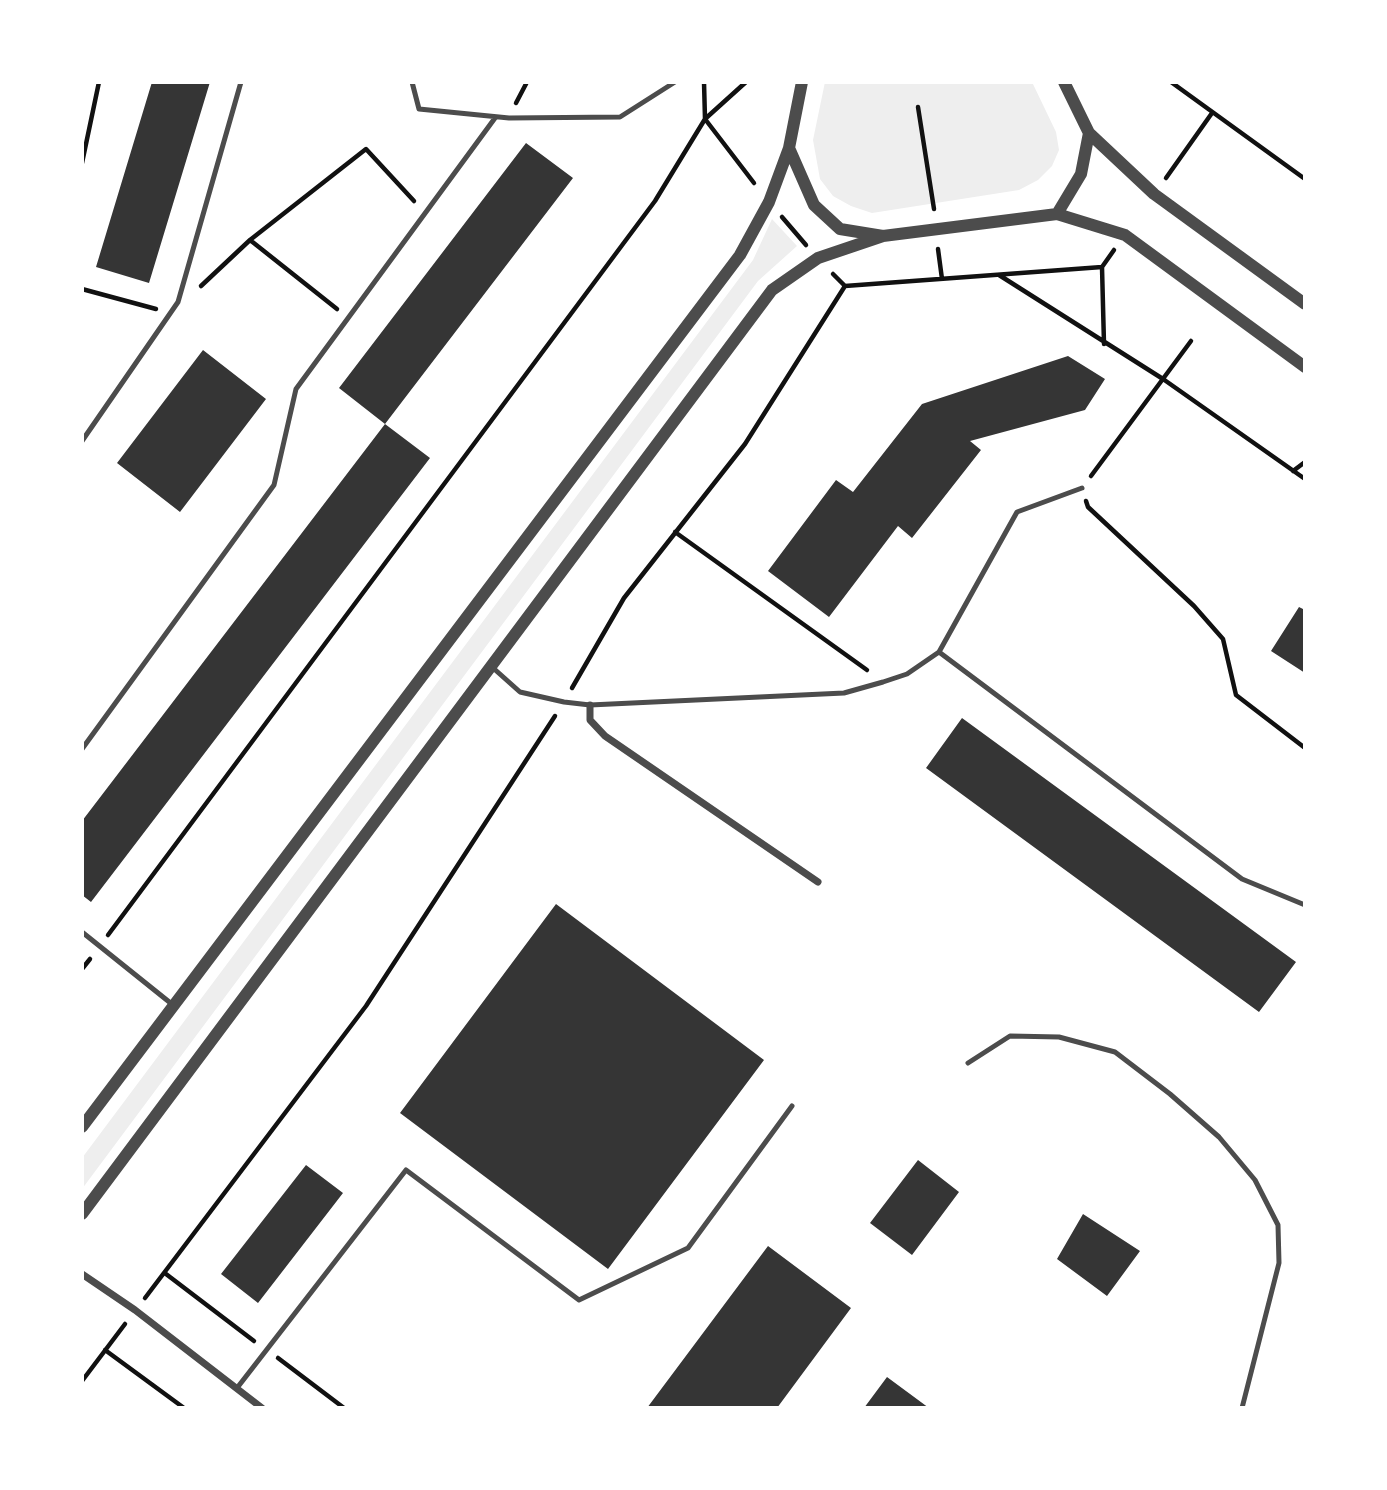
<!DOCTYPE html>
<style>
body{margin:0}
#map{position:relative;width:1387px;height:1490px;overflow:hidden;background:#fff;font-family:"PT Serif",serif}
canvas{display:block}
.frame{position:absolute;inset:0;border:84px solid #fff;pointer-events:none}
</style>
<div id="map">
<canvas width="1387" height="1490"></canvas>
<div class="frame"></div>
</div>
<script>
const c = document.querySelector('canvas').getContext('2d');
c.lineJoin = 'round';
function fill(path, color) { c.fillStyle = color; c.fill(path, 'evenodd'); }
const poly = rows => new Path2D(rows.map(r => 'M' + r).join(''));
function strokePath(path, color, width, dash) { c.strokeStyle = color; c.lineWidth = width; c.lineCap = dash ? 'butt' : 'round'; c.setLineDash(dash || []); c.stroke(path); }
fill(poly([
 [825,82,1032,82,1056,132,1059,150,1052,166,1038,180,1019,190,872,213,851,206,833,196,820,179,813,140],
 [772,219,797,246,758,281,82,1189,82,1158,753,260]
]), '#eee');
fill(poly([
 [152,82,210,82,149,283,96,267],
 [526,143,573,178,385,424,339,388],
 [203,350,266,399,180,512,117,463],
 [1068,356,1105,379,1085,410,970,441,981,450,912,538,898,526,829,617,768,571,836,480,853,492,922,404],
 [385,424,430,458,91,902,82,895,82,821],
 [1299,607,1305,610,1305,673,1271,651],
 [962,718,1296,962,1259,1012,926,768],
 [556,904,764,1060,608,1269,400,1113],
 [918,1160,959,1192,912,1255,870,1223],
 [306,1165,343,1193,258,1303,221,1274],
 [1083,1214,1140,1251,1107,1296,1057,1259],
 [768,1246,851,1308,777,1408,647,1408],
 [887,1377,929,1408,864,1408]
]), '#353535');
strokePath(poly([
 [704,82,705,119,754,183],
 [1171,82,1305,179],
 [516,103,527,82],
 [918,107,934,209],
 [82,163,99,82],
 [1166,178,1212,113],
 [782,217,806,245],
 [250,240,337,309],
 [938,249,942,279],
 [833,274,845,286],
 [999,275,1163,379,1305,479],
 [201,286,250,240,366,149,414,201],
 [845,286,1102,267],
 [82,289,156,309],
 [1104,344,1102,267,1114,250],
 [1293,471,1305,462],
 [1091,476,1191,341],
 [1086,501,1088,507,1194,606,1223,639,1236,695,1305,748],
 [675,532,867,670],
 [572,688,624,598,745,444,845,286],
 [108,935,655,201,705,119,746,82],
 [82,969,90,959],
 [166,1274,254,1341],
 [145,1298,366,1006,555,716],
 [105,1350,184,1408],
 [278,1358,344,1408],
 [82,1381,125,1324]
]), '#111', 4.5);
strokePath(poly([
 [412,82,419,109,509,118,620,117,675,82],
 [82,441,178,302,241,82],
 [939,652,1242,879,1305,905],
 [492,667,520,692,564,702,590,705,844,693,883,682,907,674,939,652,1017,512,1082,488],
 [82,749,274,485,296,389,495,118],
 [82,932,173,1005],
 [968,1063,1010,1036,1059,1037,1115,1052,1170,1094,1219,1137,1255,1180,1278,1225,1279,1263,1242,1408],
 [237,1388,406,1170,579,1300,688,1248,792,1106]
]), '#4c4c4c', 5);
strokePath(poly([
 [590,705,590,720,605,736,818,882],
 [82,1274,135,1310,262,1408]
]), '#4c4c4c', 7);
strokePath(poly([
 [802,82,789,148,814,205,840,229,883,236,1057,214,1081,174,1089,133,1064,82],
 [1089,133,1154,194,1305,304],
 [1057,214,1125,235,1305,367],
 [82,1127,740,255,769,202,789,148],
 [82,1214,772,290,818,258,883,236]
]), '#4c4c4c', 12);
</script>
